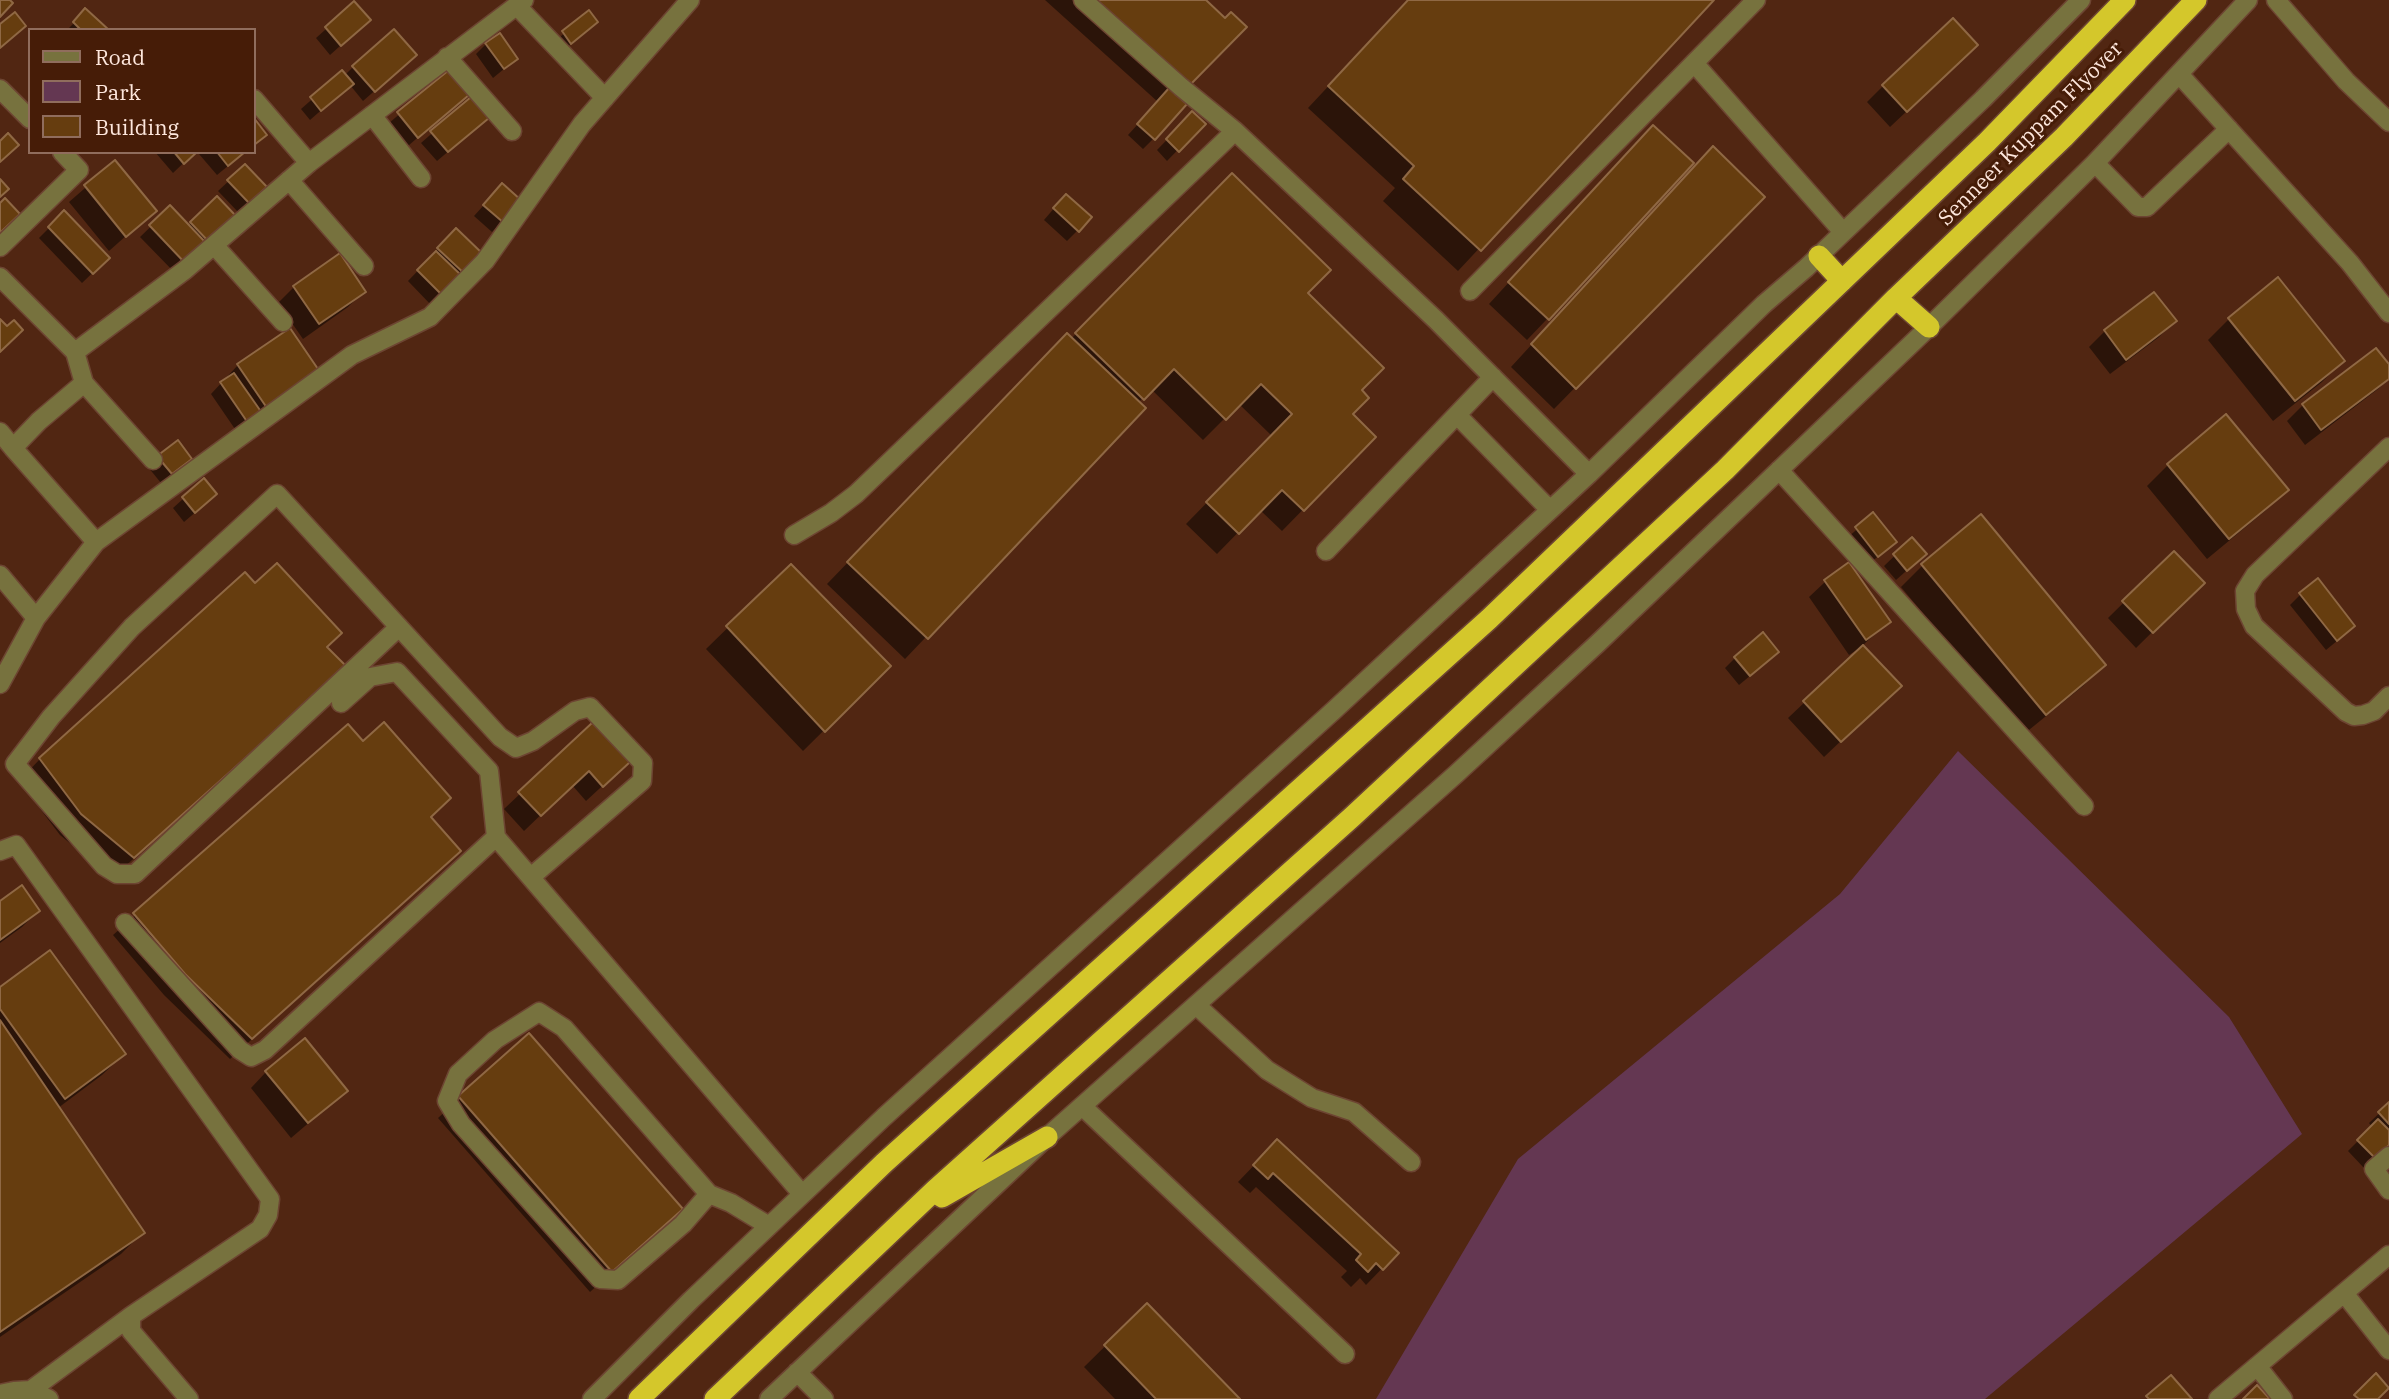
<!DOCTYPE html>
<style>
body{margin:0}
#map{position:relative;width:2389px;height:1399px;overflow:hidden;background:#512612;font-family:"IBM Plex Serif",serif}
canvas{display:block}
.legend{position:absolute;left:28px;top:28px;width:228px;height:126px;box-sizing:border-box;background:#461c07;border:2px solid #906d5d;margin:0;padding:9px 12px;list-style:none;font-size:21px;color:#fee7dd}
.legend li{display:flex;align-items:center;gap:14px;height:35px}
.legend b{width:35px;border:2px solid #906d5d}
</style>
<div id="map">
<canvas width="2389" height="1399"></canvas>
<ul class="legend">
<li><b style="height:9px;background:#77723e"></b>Road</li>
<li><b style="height:19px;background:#643752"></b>Park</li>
<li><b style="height:19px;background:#663d0f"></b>Building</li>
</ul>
</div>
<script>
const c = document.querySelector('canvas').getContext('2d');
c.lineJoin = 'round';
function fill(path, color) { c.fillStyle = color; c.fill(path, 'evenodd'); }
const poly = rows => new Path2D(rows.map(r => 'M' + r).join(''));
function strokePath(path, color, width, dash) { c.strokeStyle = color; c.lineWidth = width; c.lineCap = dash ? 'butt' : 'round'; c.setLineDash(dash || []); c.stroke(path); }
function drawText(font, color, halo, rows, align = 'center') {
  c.font = font + ' "IBM Plex Serif",serif'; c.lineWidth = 6; c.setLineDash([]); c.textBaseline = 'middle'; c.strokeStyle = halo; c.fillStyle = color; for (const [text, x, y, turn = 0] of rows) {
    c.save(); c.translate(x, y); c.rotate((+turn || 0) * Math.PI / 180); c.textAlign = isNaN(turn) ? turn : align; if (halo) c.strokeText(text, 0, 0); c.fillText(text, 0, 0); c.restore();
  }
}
fill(poly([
 [1958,751,2229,1017,2302,1134,1985,1399,1376,1399,1518,1159,1840,894]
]), '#643752');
fill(poly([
 [1045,0,1203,0,1225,21,1244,27,1176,97,1154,138,1143,149,1128,135,1158,102],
 [1409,0,1711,0,1458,271,1383,201,1395,188,1308,108],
 [354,4,358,30,330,55,316,38],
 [86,11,106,30,67,30],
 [589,12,596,22,560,53,553,43],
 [486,44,516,59,493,78,476,54],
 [1960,61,1890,127,1867,102,1883,86],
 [404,65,363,101,350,85,310,120,301,109,342,73,344,76,353,67],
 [448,73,467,95,401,152,382,129],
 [471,99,476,128,437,161,421,143],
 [1192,114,1203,124,1167,161,1157,150],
 [1631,149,1548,318,1527,340,1489,304],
 [155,152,195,152,173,173],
 [201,152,245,152,217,175,199,154],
 [115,162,154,211,109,251,69,202],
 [245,166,264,187,238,212,218,191],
 [1692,170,1762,197,1554,409,1511,367],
 [1232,175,1306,293,1359,390,1350,414,1374,437,1282,531,1260,510,1217,554,1186,524,1272,436,1239,404,1203,440,1151,389,1138,403,1144,408,905,659,827,584,1046,357,1071,339],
 [492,196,520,201,492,232,474,216],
 [217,199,232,215,175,273,140,237,170,208,188,226],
 [1056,206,1090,218,1067,241,1044,220],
 [64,213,108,258,82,283,39,238],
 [456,231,483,256,432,306,408,281],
 [294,287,364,291,348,307,303,339,278,303],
 [2229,319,2343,361,2322,382,2273,421,2208,340],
 [2174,321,2159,337,2110,374,2089,347,2105,331],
 [2376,350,2389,367,2389,378,2378,389,2305,445,2287,421,2303,405],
 [238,365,318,372,237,432,211,394],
 [2226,417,2286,490,2265,511,2207,559,2147,486,2168,465],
 [159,457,190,459,161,483,148,467],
 [204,480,205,504,184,522,173,508],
 [1873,515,1894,542,1867,566,1846,539],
 [1981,517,2104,664,2083,686,2024,734,1901,587,1922,566],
 [1912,539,1914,564,1896,580,1884,566],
 [2174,553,2202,583,2136,648,2108,618],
 [1849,565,1888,622,1862,646,1899,686,1824,757,1788,718,1862,648,1861,647,1849,655,1809,597,1825,582],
 [791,566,889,666,803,751,706,649],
 [2300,595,2343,636,2326,650,2290,605],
 [1735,658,1767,662,1739,685,1725,668],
 [324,688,112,878,60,835,19,781,40,759],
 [593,725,612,777,586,801,572,785,524,831,504,809],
 [348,726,429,818,437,872,230,1059,164,995,113,935],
 [0,903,38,911,22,927,0,943],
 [0,989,124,1054,102,1075,58,1108,142,1233,121,1254,0,1337],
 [528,1036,681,1209,590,1292,438,1118],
 [266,1072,346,1091,291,1138,251,1088],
 [2389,1104,2389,1146,2387,1144,2364,1168,2348,1151,2372,1127,2369,1123],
 [1261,1158,1397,1253,1366,1285,1360,1278,1351,1287,1341,1277,1347,1271,1256,1187,1250,1193,1238,1182],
 [1146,1306,1238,1399,1115,1399,1084,1367]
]), '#0007');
const building = poly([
 [0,0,10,0,13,3,0,17,0,0],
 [1089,0,1206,0,1225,18,1231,12,1247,27,1187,88,1089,0],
 [1408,0,1714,0,1481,251,1403,179,1414,166,1328,86,1408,0],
 [354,1,371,20,341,46,325,27,354,1],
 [85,8,109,30,81,30,73,22,85,8],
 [589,10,598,22,571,44,562,31,589,10],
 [15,12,26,26,0,48,0,24,15,12],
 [1953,18,1978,45,1907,112,1882,85,1953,18],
 [394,29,417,55,375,92,352,66,394,29],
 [500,33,518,59,504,69,485,43,500,33],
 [342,70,354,84,321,111,310,97,342,70],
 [449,70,469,95,418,138,397,112,449,70],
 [1169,88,1187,104,1155,140,1137,124,1169,88],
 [471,97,489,118,448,152,430,131,471,97],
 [1192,111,1206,124,1179,152,1166,139,1192,111],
 [254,118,267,135,254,145,254,118],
 [1653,125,1694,163,1549,320,1508,282,1653,125],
 [8,133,19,145,0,162,0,141,8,133],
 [1713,146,1765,197,1576,389,1531,344,1713,146],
 [174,152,197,152,184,164,174,152],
 [217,152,245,152,228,166,217,152],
 [115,160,157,211,126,237,84,185,115,160],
 [245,164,267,187,249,203,227,180,245,164],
 [1232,173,1331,270,1308,293,1384,368,1362,390,1369,398,1353,414,1376,437,1304,511,1282,490,1239,534,1206,502,1292,414,1261,384,1226,420,1174,369,1144,400,1075,333,1232,173],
 [0,179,9,189,0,197,0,179],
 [502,183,522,201,504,223,483,205,502,183],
 [1066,194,1092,217,1079,232,1053,208,1066,194],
 [217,196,235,215,208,241,190,222,217,196],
 [5,198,20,214,0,233,0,203,5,198],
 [170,205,207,244,186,264,149,225,170,205],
 [64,210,110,258,93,274,48,227,64,210],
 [456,228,485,256,467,276,437,248,456,228],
 [436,251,463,277,444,297,417,270,436,251],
 [340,253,366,292,319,324,293,286,340,253],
 [2278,277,2345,361,2295,401,2228,318,2278,277],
 [2154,292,2177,321,2126,360,2104,330,2154,292],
 [0,319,7,326,14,320,23,330,0,352,0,319],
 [290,328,320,372,267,408,237,364,290,328],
 [1067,333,1146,408,928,639,847,562,1067,333],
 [2376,348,2389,364,2389,379,2321,430,2302,404,2376,348],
 [234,373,262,413,248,423,220,382,234,373],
 [2226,414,2289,490,2229,539,2167,464,2226,414],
 [178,440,192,459,172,474,157,456,178,440],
 [204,478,217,494,195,513,182,497,204,478],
 [1873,512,1897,542,1878,557,1855,527,1873,512],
 [1981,514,2106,665,2046,715,1921,564,1981,514],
 [1912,537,1927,554,1907,571,1893,554,1912,537],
 [2174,551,2205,583,2153,633,2122,601,2174,551],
 [1849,562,1891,622,1866,640,1824,580,1849,562],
 [277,563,342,633,327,647,347,667,134,858,81,814,39,758,245,572,255,583,277,563],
 [791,564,891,666,825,732,726,626,791,564],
 [2318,578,2355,626,2337,641,2299,593,2318,578],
 [1763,632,1779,652,1750,676,1734,657,1763,632],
 [1863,645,1902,686,1841,742,1803,701,1863,645],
 [384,722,451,798,431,817,461,851,252,1039,185,974,133,913,348,724,363,741,384,722],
 [593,722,630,762,603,787,589,771,541,816,518,792,593,722],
 [22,885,40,911,0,940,0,901,22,885],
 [50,950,126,1054,65,1099,0,1009,0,987,50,950],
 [0,1020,145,1233,0,1332,0,1020],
 [529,1033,683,1209,612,1272,458,1096,529,1033],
 [305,1038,348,1091,308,1123,265,1071,305,1038],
 [2389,1102,2389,1124,2378,1112,2389,1102],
 [2378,1119,2389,1130,2389,1145,2376,1159,2357,1140,2378,1119],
 [1277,1139,1399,1253,1383,1270,1376,1263,1368,1272,1356,1260,1361,1254,1273,1173,1268,1179,1253,1165,1277,1139],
 [1147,1303,1240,1399,1156,1399,1104,1345,1147,1303],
 [2376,1373,2389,1388,2378,1399,2359,1399,2354,1395,2376,1373],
 [2171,1375,2192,1399,2149,1399,2146,1396,2171,1375],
 [2257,1385,2270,1399,2243,1399,2257,1385]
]);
fill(building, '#663d0f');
strokePath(building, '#8f6844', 2);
const minor = poly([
 [1083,0,1181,87,1235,131,1436,320,1589,474],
 [2276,0,2346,81,2389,122],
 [517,6,605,98],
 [447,57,512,131],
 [1694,63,1843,232],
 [2179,74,2350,263,2389,313],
 [0,89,30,119],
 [254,99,309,163],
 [372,115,421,178],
 [2095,163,2138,207,2147,207,2229,129],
 [289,180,364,266],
 [214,245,283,322],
 [0,247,79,170,62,152],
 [0,277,75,352,185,270,309,163,524,0],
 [1470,291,1756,0],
 [84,383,153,460],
 [1457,415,1550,510],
 [0,432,13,448,39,421,84,383,75,352],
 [2389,447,2255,575,2245,591,2246,609,2254,626,2346,712,2354,716,2363,715,2374,711,2389,696],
 [13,448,96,542],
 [1779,470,2084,806],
 [794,535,831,513,856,494,1235,131],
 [1326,551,1493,377],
 [0,575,36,618,0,684],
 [36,618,96,542,352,355,430,317,485,261,582,124,690,0],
 [399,627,135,874,117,874,104,866,15,764,51,717,132,627,277,494,399,627,500,737,516,748,533,741,575,711,590,707,643,763,642,781,531,877],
 [341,703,370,677,397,672,489,771,496,837,802,1194],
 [0,851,16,845,270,1199,268,1215,260,1229,131,1316,131,1331,189,1399],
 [125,923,240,1050,251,1057,265,1050,496,837],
 [1196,1005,1267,1070,1312,1098,1354,1112,1411,1162],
 [1082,1106,1345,1354],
 [2389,1156,2374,1169,2389,1190],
 [709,1194,683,1224,618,1280,600,1279,461,1124,447,1101,458,1074,495,1040,539,1012,564,1028,709,1194,731,1203,769,1226],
 [2344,1293,2389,1350],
 [2257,1366,2283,1399],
 [797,1372,824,1399],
 [31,1390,131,1316],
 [0,1394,14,1391,31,1390,49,1399],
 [592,1399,691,1300,884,1117,1332,712,1589,474,1764,304,1806,268,1983,99,2081,0],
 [769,1399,1047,1137,1455,775,1597,644,1929,327,2095,163,2248,0],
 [2218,1399,2389,1255]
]);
const highway = poly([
 [1819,256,1842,281],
 [1896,298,1929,327],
 [942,1197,1047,1137],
 [639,1399,884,1163,1489,619,1987,142,2125,0],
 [715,1399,935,1190,1352,817,1725,470,1896,298,2064,137,2196,0]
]);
strokePath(minor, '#6d4532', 21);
strokePath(highway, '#6d4532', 24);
strokePath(minor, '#77723e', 18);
strokePath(highway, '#d4c72b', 21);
drawText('21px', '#fee7dd', '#461c07', [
 ["Senneer Kuppam Flyover",2031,134,-45]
]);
</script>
